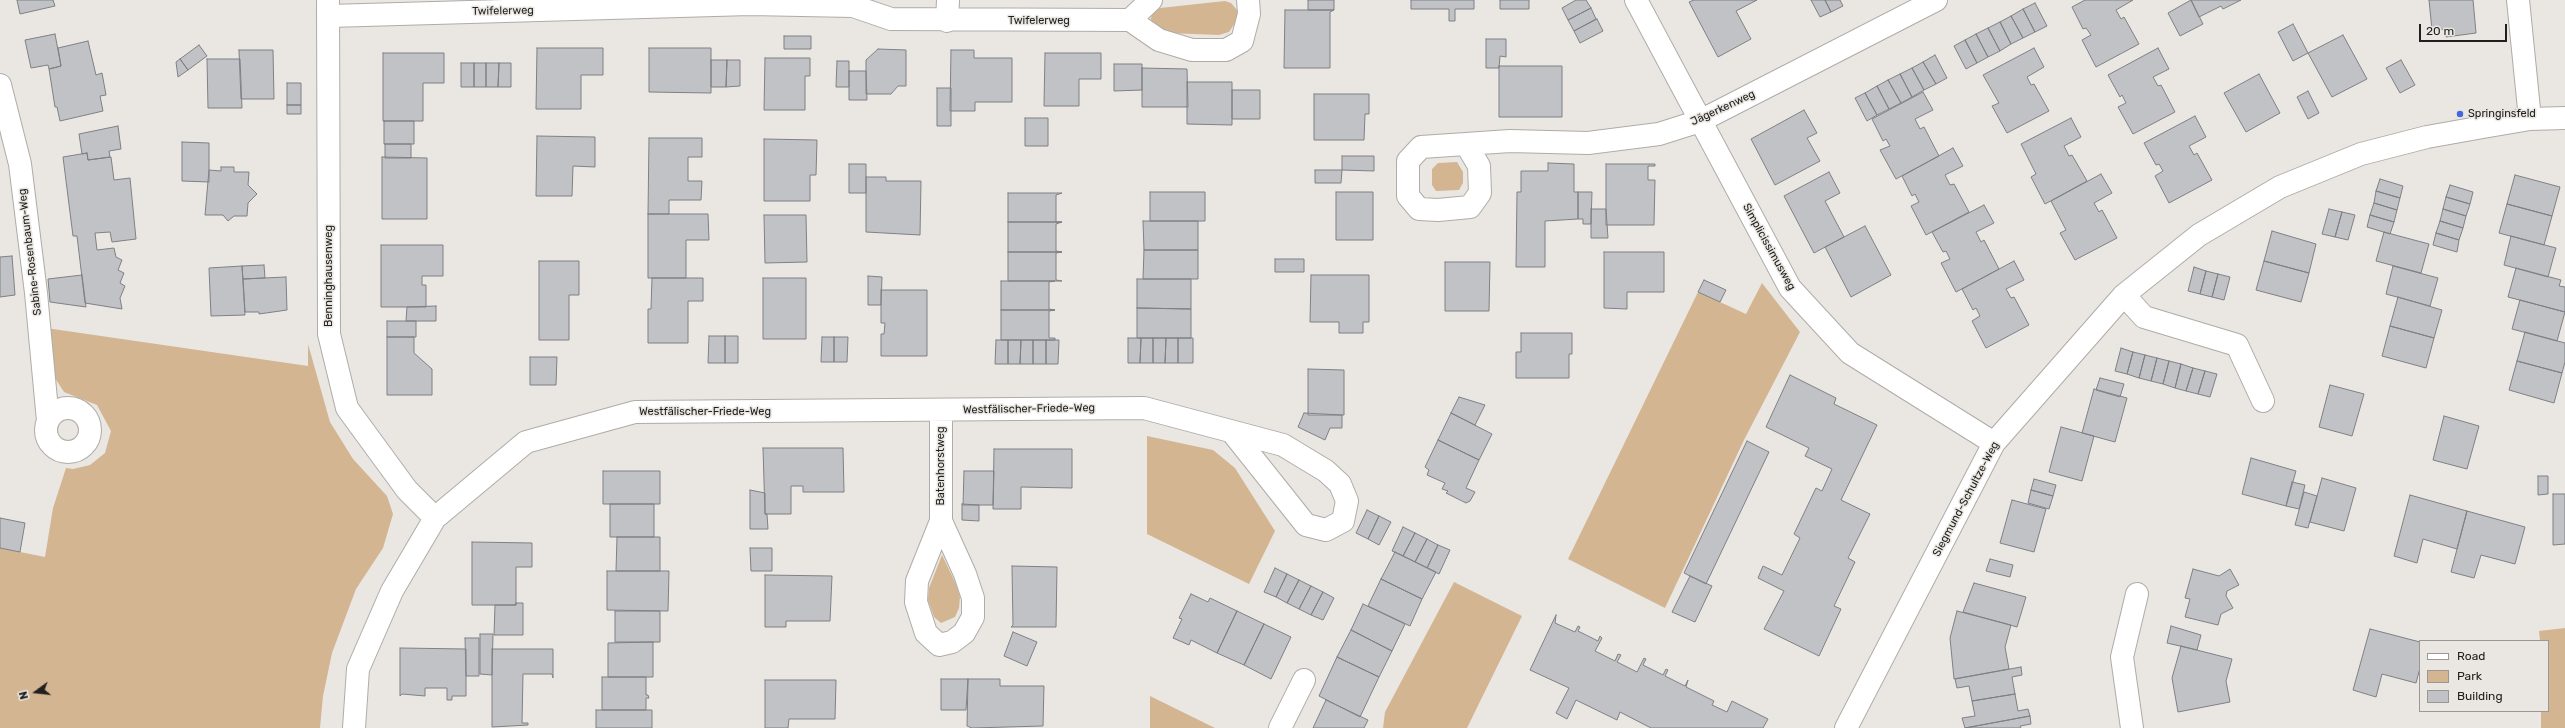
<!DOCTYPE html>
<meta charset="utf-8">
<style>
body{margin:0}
#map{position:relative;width:2565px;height:728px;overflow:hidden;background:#eae7e3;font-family:Rubik,sans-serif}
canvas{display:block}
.legend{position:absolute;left:2419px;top:640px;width:130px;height:72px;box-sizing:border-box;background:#eae7e3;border:1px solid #9a9794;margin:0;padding:5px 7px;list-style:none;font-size:12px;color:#21201e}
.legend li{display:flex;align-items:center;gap:8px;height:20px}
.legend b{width:20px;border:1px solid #9a9794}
.north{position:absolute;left:16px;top:672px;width:40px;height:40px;-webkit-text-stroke:3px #eae7e3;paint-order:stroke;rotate:255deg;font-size:11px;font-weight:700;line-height:16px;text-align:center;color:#21201e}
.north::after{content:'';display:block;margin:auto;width:14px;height:18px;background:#21201e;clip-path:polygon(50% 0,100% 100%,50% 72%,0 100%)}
.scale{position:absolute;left:2419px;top:24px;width:88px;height:18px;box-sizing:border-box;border:2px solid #21201e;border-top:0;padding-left:5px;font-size:12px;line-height:14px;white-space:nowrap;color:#21201e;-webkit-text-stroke:3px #eae7e3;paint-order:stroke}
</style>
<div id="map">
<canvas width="2565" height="728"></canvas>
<ul class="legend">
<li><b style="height:5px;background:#fff"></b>Road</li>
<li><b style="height:11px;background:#d3b592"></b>Park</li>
<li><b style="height:11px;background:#c0c2c6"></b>Building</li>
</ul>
<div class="north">N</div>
<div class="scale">20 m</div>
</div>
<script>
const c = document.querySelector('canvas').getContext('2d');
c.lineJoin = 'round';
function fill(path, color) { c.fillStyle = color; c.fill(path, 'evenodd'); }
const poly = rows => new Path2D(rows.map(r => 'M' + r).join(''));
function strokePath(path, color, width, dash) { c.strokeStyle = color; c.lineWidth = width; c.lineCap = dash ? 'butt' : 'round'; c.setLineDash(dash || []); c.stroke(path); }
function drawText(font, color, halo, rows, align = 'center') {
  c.font = font + ' Rubik,sans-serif'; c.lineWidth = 3; c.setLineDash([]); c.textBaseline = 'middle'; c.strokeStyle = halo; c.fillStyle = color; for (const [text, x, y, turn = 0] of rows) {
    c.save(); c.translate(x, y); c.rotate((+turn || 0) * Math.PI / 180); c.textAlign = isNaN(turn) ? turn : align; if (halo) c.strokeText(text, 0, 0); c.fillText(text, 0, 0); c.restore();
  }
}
fill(poly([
 [1225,1,1231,3,1237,10,1237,20,1229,32,1219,35,1167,33,1153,26,1151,19,1152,12,1160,8],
 [1457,162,1463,172,1463,183,1459,190,1436,191,1432,185,1432,169,1438,163],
 [1762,283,1800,332,1744,440,1665,608,1568,559,1698,292,1746,314],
 [46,328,308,366,308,344,330,422,353,459,387,496,393,514,383,548,356,589,332,653,323,696,320,728,0,728,0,548,45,557,53,508,66,468,73,469,90,465,105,453,111,431,97,405,64,392,51,372],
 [1147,436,1213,450,1235,468,1275,531,1249,584,1147,534],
 [942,555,956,584,960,597,959,608,955,617,941,623,934,617,928,600,929,588],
 [1454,582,1522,616,1467,728,1383,728,1385,712],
 [2565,628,2565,728,2541,728,2541,711,2548,711,2548,641,2540,641,2539,631],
 [1150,696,1215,728,1150,728]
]), '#d3b592');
const building = poly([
 [17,0,53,0,55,6,20,14,17,0],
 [1308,0,1334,0,1334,10,1308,10,1308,0],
 [1411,0,1474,0,1474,9,1455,9,1455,21,1449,21,1449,9,1411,9,1411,0],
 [1500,0,1529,0,1529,9,1500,9,1500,0],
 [1576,0,1586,0,1591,8,1568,20,1562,8,1576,0],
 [1694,0,1757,0,1736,11,1751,39,1718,57,1689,2,1694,0],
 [1811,0,1825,0,1831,12,1820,17,1811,0],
 [1825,0,1840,0,1843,6,1831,12,1825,0],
 [2085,0,2133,0,2116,10,2121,19,2124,17,2139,44,2096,67,2082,40,2091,35,2086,28,2083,29,2072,7,2085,0],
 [2191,0,2203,24,2180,36,2168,13,2191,0],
 [2191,0,2241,0,2223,9,2221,6,2199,17,2191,0],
 [2429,0,2473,0,2476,33,2446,37,2445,29,2432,30,2429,0],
 [2035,3,2047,26,2035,32,2023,9,2035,3],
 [1591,8,1596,19,1574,31,1568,20,1591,8],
 [2023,9,2035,32,2023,38,2011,16,2023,9],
 [1285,10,1334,10,1330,12,1330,68,1284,68,1285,10],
 [2011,16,2023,38,2011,44,2000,22,2011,16],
 [1597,19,1603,31,1580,43,1574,31,1597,19],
 [2000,22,2011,44,2000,51,1988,28,2000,22],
 [2293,24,2308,53,2293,61,2278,32,2293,24],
 [1988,28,2000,51,1988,57,1976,34,1988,28],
 [55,34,61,66,49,69,48,65,31,68,25,40,55,34],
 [1976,34,1988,57,1977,63,1965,40,1976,34],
 [2343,35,2367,79,2332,97,2308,53,2343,35],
 [784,36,811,36,811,49,784,49,784,36],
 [1486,39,1506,39,1506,57,1500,56,1499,68,1486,68,1486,39],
 [1965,40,1977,63,1966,69,1954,46,1965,40],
 [88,41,96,75,102,73,106,95,100,96,103,111,60,121,57,107,55,107,49,69,61,66,58,48,88,41],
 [199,45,207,56,188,70,180,59,199,45],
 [537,48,603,48,603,75,581,75,581,109,536,109,537,48],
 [649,48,711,48,711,93,649,92,649,48],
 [2034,48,2044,67,2027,77,2031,85,2034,84,2049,111,2007,133,1992,106,1999,103,1983,75,2034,48],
 [2158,48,2169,69,2153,77,2158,86,2161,85,2175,112,2133,134,2118,107,2126,103,2122,95,2120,97,2108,75,2158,48],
 [878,49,906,50,906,86,898,86,891,94,866,94,866,60,878,49],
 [239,50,273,50,274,99,241,99,239,50],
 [951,50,974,50,974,58,1012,58,1012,102,975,102,975,111,950,111,951,50],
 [383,53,444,53,444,83,423,83,423,121,383,121,383,53],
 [1045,53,1101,53,1101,79,1079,79,1079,106,1044,106,1045,53],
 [1935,55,1947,78,1936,84,1923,62,1935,55],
 [765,58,810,58,810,76,805,76,805,110,764,110,765,58],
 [180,59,188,70,178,77,176,62,180,59],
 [207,59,240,59,242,108,208,108,207,59],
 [711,60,727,60,726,87,711,87,711,60],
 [727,60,740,60,740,86,726,87,727,60],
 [2401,60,2415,85,2400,93,2386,68,2401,60],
 [837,61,849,61,849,87,836,87,837,61],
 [1923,62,1936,84,1924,90,1912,68,1923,62],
 [461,63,474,63,474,87,461,87,461,63],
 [474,63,486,63,486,87,474,87,474,63],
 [486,63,499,63,498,87,486,87,486,63],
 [499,63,511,63,511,87,498,87,499,63],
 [1114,64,1142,64,1142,90,1114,91,1114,64],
 [1499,66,1562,66,1562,117,1499,117,1499,66],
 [1142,68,1187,69,1188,107,1142,107,1142,68],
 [1912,68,1924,90,1912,97,1900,74,1912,68],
 [849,71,866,71,867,100,849,100,849,71],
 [1900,74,1912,97,1901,103,1888,80,1900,74],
 [2259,74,2280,113,2246,132,2224,93,2259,74],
 [1888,80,1901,103,1889,109,1877,86,1888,80],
 [1187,82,1232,82,1232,125,1187,124,1187,82],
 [287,83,301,83,301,105,287,105,287,83],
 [1877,86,1889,109,1877,115,1865,93,1877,86],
 [937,88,951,88,951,126,937,126,937,88],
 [1232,90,1260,90,1260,119,1232,119,1232,90],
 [2308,91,2319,113,2308,119,2297,97,2308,91],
 [1923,92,1933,110,1915,119,1920,129,1924,127,1939,156,1896,179,1880,150,1890,146,1886,139,1883,141,1872,119,1923,92],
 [1865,93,1877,115,1867,121,1855,98,1865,93],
 [1314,94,1369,94,1369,114,1365,114,1364,140,1314,140,1314,94],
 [287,105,301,105,301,114,287,114,287,105],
 [1804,110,1817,133,1807,138,1820,161,1775,185,1751,139,1804,110],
 [2195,116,2206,137,2189,146,2194,155,2197,153,2212,180,2169,203,2155,176,2163,171,2159,164,2156,165,2144,143,2195,116],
 [1025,118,1048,118,1048,146,1025,146,1025,118],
 [2071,118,2081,137,2064,146,2069,156,2072,155,2087,181,2045,204,2031,177,2036,174,2021,144,2071,118],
 [384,121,414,121,414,144,384,144,384,121],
 [118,126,121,149,109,151,110,157,88,160,87,153,82,154,79,134,118,126],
 [537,136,595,137,595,167,573,166,572,196,536,196,537,136],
 [649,138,702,138,702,157,688,157,688,181,702,181,701,200,669,200,669,214,648,214,649,138],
 [764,139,817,140,816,175,810,175,810,201,764,201,764,139],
 [182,142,209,143,209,182,182,181,182,142],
 [385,144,411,144,411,158,385,158,385,144],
 [1953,148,1963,166,1945,175,1950,185,1954,184,1969,212,1926,235,1911,206,1919,202,1915,194,1912,196,1902,176,1953,148],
 [87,153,88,160,111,157,114,180,130,178,136,239,112,242,110,232,95,233,97,250,114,248,116,257,122,260,118,270,124,273,120,283,125,286,120,298,122,309,85,303,77,236,73,236,63,157,87,153],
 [1342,156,1374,156,1374,171,1342,170,1342,156],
 [382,157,427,158,427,219,382,219,382,157],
 [1548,163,1574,164,1574,192,1578,192,1578,219,1545,221,1545,267,1516,267,1517,192,1521,192,1521,171,1548,171,1548,163],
 [849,164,866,164,866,193,849,193,849,164],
 [1606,164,1655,164,1655,166,1648,166,1648,180,1655,180,1654,225,1606,225,1606,164],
 [221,167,234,167,234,172,249,172,248,185,257,194,248,203,247,216,234,216,228,221,223,215,205,215,209,170,221,171,221,167],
 [1315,170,1342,170,1341,183,1315,183,1315,170],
 [1829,172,1840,193,1825,201,1844,237,1814,253,1784,196,1829,172],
 [2101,174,2112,193,2094,203,2099,212,2102,210,2117,238,2075,260,2060,233,2066,230,2051,201,2101,174],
 [2515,175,2560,187,2552,216,2507,204,2515,175],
 [866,177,886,177,886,181,921,181,920,235,866,232,866,177],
 [2380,179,2403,186,2400,198,2376,191,2380,179],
 [2450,185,2473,192,2470,204,2446,197,2450,185],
 [2376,191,2400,198,2397,210,2374,203,2376,191],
 [1150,192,1205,192,1205,221,1150,221,1150,192],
 [1336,192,1373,192,1373,240,1336,240,1336,192],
 [1578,192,1592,192,1591,224,1583,224,1583,219,1578,219,1578,192],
 [1008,193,1062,193,1056,195,1056,222,1062,222,1008,222,1008,193],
 [2446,197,2470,204,2466,216,2443,209,2446,197],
 [2374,203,2397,210,2394,222,2370,215,2374,203],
 [2507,204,2552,216,2544,245,2499,233,2507,204],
 [1984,205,1994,223,1976,232,1981,242,1984,240,1999,269,1956,292,1941,263,1950,259,1946,251,1943,252,1932,232,1984,205],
 [1591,209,1606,209,1608,238,1591,238,1591,209],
 [2329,209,2342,212,2335,237,2322,234,2329,209],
 [2443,209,2466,216,2463,228,2440,221,2443,209],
 [2342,212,2355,215,2348,240,2335,237,2342,212],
 [648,214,708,214,709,240,686,240,686,278,648,278,648,214],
 [764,215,806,215,807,262,765,263,764,215],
 [2370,215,2394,222,2390,234,2367,227,2370,215],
 [1143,221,1198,221,1198,250,1144,250,1143,221],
 [2440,221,2463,228,2459,240,2436,233,2440,221],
 [1008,222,1062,222,1056,224,1056,251,1062,252,1008,252,1008,222],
 [1865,226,1891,275,1851,297,1825,247,1865,226],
 [2272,231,2316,244,2309,273,2264,261,2272,231],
 [2384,232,2429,244,2421,273,2376,261,2384,232],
 [2436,233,2459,240,2457,252,2433,245,2436,233],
 [2511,236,2556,248,2548,277,2504,265,2511,236],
 [381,245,443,245,443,276,422,276,422,285,426,285,426,307,381,307,381,245],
 [1144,250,1198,250,1198,279,1143,279,1144,250],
 [1008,252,1062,252,1056,253,1056,280,1062,281,1008,281,1008,252],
 [1604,252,1664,252,1664,292,1627,292,1627,309,1604,308,1604,252],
 [12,256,15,295,0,297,0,257,12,256],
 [1275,259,1304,259,1304,272,1275,272,1275,259],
 [539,261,579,261,579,295,569,295,569,340,539,340,539,261],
 [2014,261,2024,280,2006,289,2011,298,2014,297,2029,325,1986,348,1972,321,1980,316,1976,308,1973,310,1962,289,2014,261],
 [2264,261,2309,273,2301,302,2256,290,2264,261],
 [1445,262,1490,262,1489,311,1445,311,1445,262],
 [264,265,265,278,243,279,242,266,264,265],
 [242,266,245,315,211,316,209,268,242,266],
 [2393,266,2438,278,2430,306,2386,294,2393,266],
 [2194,267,2206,271,2200,294,2188,291,2194,267],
 [2516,268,2561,280,2559,286,2565,287,2565,312,2508,297,2516,268],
 [2206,271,2218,274,2212,297,2200,294,2206,271],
 [2218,274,2230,277,2224,300,2212,297,2218,274],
 [82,275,86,307,50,302,48,279,82,275],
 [1311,275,1369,275,1369,322,1363,322,1363,333,1339,333,1339,322,1310,322,1311,275],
 [868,276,882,277,881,305,868,305,868,276],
 [286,277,287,310,259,314,259,312,245,312,243,279,286,277],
 [652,278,703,278,703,301,688,301,688,343,648,343,648,309,651,309,652,278],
 [763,278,806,278,806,339,763,339,763,278],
 [1137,279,1191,279,1191,309,1137,308,1137,279],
 [1704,280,1726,290,1720,302,1698,292,1704,280],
 [1001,281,1055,281,1049,282,1049,309,1055,310,1001,310,1001,281],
 [881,290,927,290,927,356,881,356,881,334,884,334,885,323,881,323,881,290],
 [2398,297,2442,310,2434,338,2390,326,2398,297],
 [2520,300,2565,312,2557,341,2512,329,2520,300],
 [436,306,436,321,406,321,407,307,436,306],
 [1137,308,1191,309,1191,338,1137,338,1137,308],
 [1001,310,1055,310,1049,311,1049,338,1055,338,1055,340,1001,340,1001,310],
 [387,321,416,321,416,337,387,337,387,321],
 [2390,326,2434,338,2426,368,2382,356,2390,326],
 [2525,332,2565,343,2565,362,2562,373,2517,361,2525,332],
 [1521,333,1572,333,1572,354,1569,354,1569,378,1516,378,1516,352,1521,352,1521,333],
 [709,336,725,336,725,363,708,363,709,336],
 [725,336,738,336,738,363,725,363,725,336],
 [387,337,414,337,414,353,432,369,432,395,387,395,387,337],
 [822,337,834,337,834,362,821,362,822,337],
 [834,337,848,337,847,362,834,362,834,337],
 [1128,338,1141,338,1140,363,1128,363,1128,338],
 [1141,338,1153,338,1153,363,1140,363,1141,338],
 [1153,338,1166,338,1165,363,1153,363,1153,338],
 [1166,338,1178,338,1178,363,1165,363,1166,338],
 [1178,338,1193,338,1193,363,1178,363,1178,338],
 [996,340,1008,340,1008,364,995,364,996,340],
 [1008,340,1021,340,1020,364,1008,364,1008,340],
 [1021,340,1033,340,1033,364,1020,364,1021,340],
 [1033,340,1046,340,1046,364,1033,364,1033,340],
 [1046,340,1059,340,1058,364,1046,364,1046,340],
 [2121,348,2133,352,2127,374,2115,371,2121,348],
 [2133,352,2145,355,2139,378,2127,374,2133,352],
 [2145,355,2157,358,2151,381,2139,378,2145,355],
 [530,357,557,357,556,385,530,385,530,357],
 [2157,358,2169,361,2163,384,2151,381,2157,358],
 [2169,361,2181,364,2175,388,2163,384,2169,361],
 [2517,361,2562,373,2554,403,2509,390,2517,361],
 [2181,364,2193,368,2186,391,2175,388,2181,364],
 [2193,368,2205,371,2198,394,2186,391,2193,368],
 [1308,369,1344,370,1344,415,1308,415,1308,369],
 [2205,371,2217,374,2210,397,2198,394,2205,371],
 [1790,375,1836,398,1834,404,1877,425,1841,500,1870,514,1848,558,1855,562,1834,606,1841,609,1819,656,1764,629,1784,591,1758,578,1763,566,1782,575,1800,538,1794,534,1816,488,1822,491,1832,469,1805,456,1809,448,1766,427,1790,375],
 [2100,378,2124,384,2120,397,2096,390,2100,378],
 [2330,385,2364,394,2352,436,2319,427,2330,385],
 [2094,389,2127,398,2115,442,2082,433,2094,389],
 [1459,397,1485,405,1475,425,1451,413,1459,397],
 [1304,413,1342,415,1342,428,1330,428,1325,440,1298,427,1304,413],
 [1451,413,1492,434,1479,460,1438,440,1451,413],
 [2444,416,2479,426,2467,469,2433,460,2444,416],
 [2061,427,2094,436,2082,481,2049,472,2061,427],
 [1438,440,1479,460,1466,488,1475,492,1470,501,1466,503,1446,493,1448,491,1442,489,1445,483,1427,475,1429,470,1425,467,1438,440],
 [1747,441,1769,452,1706,584,1684,573,1747,441],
 [763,448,843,448,844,492,803,492,803,486,791,486,791,514,765,514,763,448],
 [994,449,1072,449,1072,488,1021,487,1021,509,993,509,994,449],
 [2251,458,2296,471,2286,506,2242,494,2251,458],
 [603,471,660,471,660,504,603,504,603,471],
 [964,471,994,471,993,505,963,505,964,471],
 [2538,476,2548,476,2548,494,2538,495,2538,476],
 [2322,478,2356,488,2344,531,2310,522,2322,478],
 [2034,479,2056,485,2053,496,2031,490,2034,479],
 [2292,482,2305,485,2299,509,2286,506,2292,482],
 [750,490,765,493,765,514,767,514,768,529,750,529,750,490],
 [2031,490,2053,496,2049,509,2028,503,2031,490],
 [2304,492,2317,496,2308,528,2295,525,2304,492],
 [2553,494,2565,494,2565,544,2553,545,2553,494],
 [2410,495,2467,511,2457,549,2423,539,2417,563,2394,556,2410,495],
 [2012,500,2046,509,2034,552,2000,543,2012,500],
 [610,504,654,504,654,537,610,537,610,504],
 [962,504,979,505,979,521,962,520,962,504],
 [1367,510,1379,516,1368,539,1356,533,1367,510],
 [2467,511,2525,527,2515,564,2481,555,2474,578,2451,572,2467,511],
 [1379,516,1391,522,1379,545,1368,539,1379,516],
 [0,518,25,523,20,552,0,548,0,518],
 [1403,527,1415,533,1403,556,1392,551,1403,527],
 [1415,533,1427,539,1415,562,1403,556,1415,533],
 [617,537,660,537,660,571,616,571,617,537],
 [1427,539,1438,545,1427,568,1415,562,1427,539],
 [472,542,532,543,532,567,516,567,516,605,472,605,472,542],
 [1438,545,1450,550,1439,574,1427,568,1438,545],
 [750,548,772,548,772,571,751,571,750,548],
 [1395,552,1436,572,1422,599,1381,579,1395,552],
 [1990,559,2013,565,2010,577,1986,571,1990,559],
 [1012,566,1057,567,1056,627,1011,627,1013,625,1012,566],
 [1275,568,1287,574,1276,597,1264,592,1275,568],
 [2193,569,2219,576,2230,569,2239,585,2227,591,2226,596,2233,608,2221,614,2218,625,2185,617,2190,599,2185,598,2193,569],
 [607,571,669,571,668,611,607,610,607,571],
 [1287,574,1299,580,1287,603,1276,597,1287,574],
 [765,575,832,576,830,621,786,621,786,627,765,627,765,575],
 [1690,576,1712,586,1695,622,1672,612,1690,576],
 [1381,579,1422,599,1410,626,1368,606,1381,579],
 [1299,580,1311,586,1299,609,1287,603,1299,580],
 [1974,583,2026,597,2017,627,1963,612,1974,583],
 [1311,586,1323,592,1311,615,1299,609,1311,586],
 [1323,592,1334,598,1323,620,1311,615,1323,592],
 [1191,594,1208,602,1210,598,1237,611,1217,653,1191,640,1189,645,1173,638,1182,619,1179,618,1191,594],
 [516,603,523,603,523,635,494,635,495,605,516,605,516,603],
 [1363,604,1405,624,1392,651,1351,630,1363,604],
 [615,611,660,611,660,642,615,642,615,611],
 [1237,611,1264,624,1244,665,1217,653,1237,611],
 [1957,611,2011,625,2005,647,2009,669,1954,679,1950,638,1957,611],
 [1556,615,1555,623,1575,632,1578,626,1580,627,1578,631,1598,641,1600,636,1602,638,1595,651,1615,661,1618,654,1621,655,1617,662,1637,672,1644,658,1646,659,1643,665,1663,675,1666,669,1668,670,1665,676,1685,686,1688,680,1686,687,1714,701,1712,705,1727,712,1732,701,1768,719,1763,728,1651,728,1620,712,1617,720,1576,700,1567,719,1556,713,1569,688,1530,670,1556,615],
 [1264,624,1291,637,1271,679,1244,665,1264,624],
 [2171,626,2201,635,2197,650,2167,643,2171,626],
 [2370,629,2420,642,2420,668,2416,683,2382,674,2376,697,2353,690,2370,629],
 [1351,630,1392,651,1379,677,1337,657,1351,630],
 [1013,632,1037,642,1027,666,1004,656,1013,632],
 [480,634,493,634,492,675,480,674,480,634],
 [465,638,479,638,479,676,466,676,465,638],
 [653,642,653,677,608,677,608,643,653,642],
 [2181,646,2232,659,2226,681,2230,702,2178,712,2172,678,2181,646],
 [400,648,466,649,466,696,452,696,452,700,447,700,447,688,425,688,425,696,402,694,400,696,400,648],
 [492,649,553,649,553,678,552,674,523,674,522,723,528,723,528,725,492,727,492,649],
 [1337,657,1379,677,1360,717,1319,696,1337,657],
 [2021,667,2022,675,2012,677,2015,694,1972,701,1969,686,1957,688,1955,679,2021,667],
 [602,677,646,677,646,695,648,695,649,698,646,698,646,710,602,710,602,677],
 [941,679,968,679,966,710,941,710,941,679],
 [968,679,1000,679,1000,686,1044,686,1043,726,972,728,967,726,968,679],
 [765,680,836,680,835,719,789,719,788,728,765,728,765,680],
 [2015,694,2018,711,2028,709,2030,716,1965,728,1962,718,1975,716,1972,701,2015,694],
 [1326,700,1368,720,1364,728,1313,728,1326,700],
 [596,710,652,710,652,728,596,728,596,710],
 [2030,716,2031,724,2020,726,2021,728,1965,728,2030,716]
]);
fill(building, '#c0c2c6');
strokePath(building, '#7f8085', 1);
const minor = poly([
 [328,0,329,334,347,408,407,490,435,518],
 [1636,0,1790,288,1850,353,1994,443],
 [2518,0,2530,119],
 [329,16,750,4,853,6,891,19,1130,20,1159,40,1192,50,1226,50,1242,41,1249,14,1248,0],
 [1130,20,1151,0],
 [947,21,948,0],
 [0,85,20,164,36,293,48,421],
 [1466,144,1421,147,1408,161,1408,196,1419,209,1438,210,1470,207,1480,193,1479,166,1466,144,1510,141,1588,143,1659,134,1700,121,1936,0],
 [2124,295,2144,317,2237,345,2263,401],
 '46 430a22 22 0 1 1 44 0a22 22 0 1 1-44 0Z',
 [941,411,941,521,965,574,973,598,973,617,964,633,952,642,939,645,926,633,916,602,917,581,941,521],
 [354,728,358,669,392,591,435,518,526,442,635,412,1144,408,1283,445,1326,471,1340,484,1347,501,1343,521,1326,530,1306,525,1232,432],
 [1280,728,1304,680],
 [1846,728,1994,443,2124,295,2199,235,2280,187,2361,154,2427,137,2483,127,2530,119,2565,118],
 [2132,728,2122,657,2137,594]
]);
strokePath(minor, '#afaca8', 24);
strokePath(minor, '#fff', 22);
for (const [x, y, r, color] of [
 [2460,114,4,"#4766d9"]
]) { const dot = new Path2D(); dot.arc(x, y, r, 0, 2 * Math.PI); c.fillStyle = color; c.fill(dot); strokePath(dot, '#eae7e3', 1.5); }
drawText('11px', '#21201e', '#eae7e3', [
 ["Twifelerweg",503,11,-1],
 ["Twifelerweg",1039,21],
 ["Jägerkenweg",1723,108,-25],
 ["Simplicissimusweg",1769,247,61],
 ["Sabine-Rosenbaum-Weg",30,252,-97],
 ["Benninghausenweg",329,276,-90],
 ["Westfälischer-Friede-Weg",1029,409,-1],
 ["Westfälischer-Friede-Weg",705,412],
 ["Batenhorstweg",941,466,-90],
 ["Siegmund-Schultze-Weg",1966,499,-62]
]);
drawText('11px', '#21201e', '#eae7e3', [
 ["Springinsfeld",2468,114]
], 'left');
</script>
